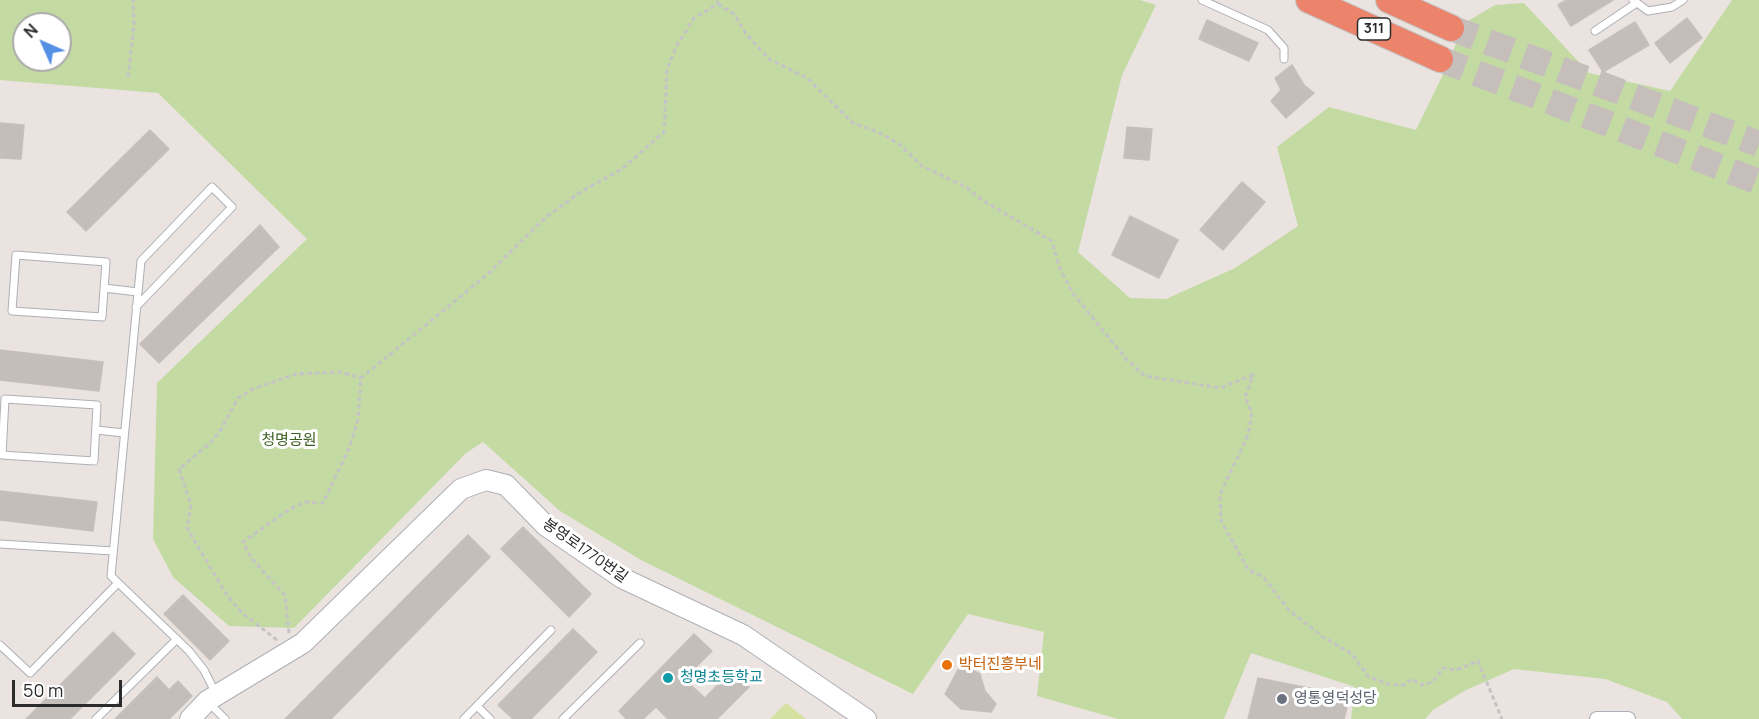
<!DOCTYPE html>
<meta charset="utf-8">
<style>
body{margin:0}
#map{position:relative;width:1759px;height:719px;overflow:hidden;background:#ebe3df;font-family:Manrope,sans-serif}
canvas{display:block}
.north{position:absolute;left:12px;top:12px;width:60px;height:60px;box-sizing:border-box;background:#fff;border:2px solid #aaa;border-radius:50%;rotate:315deg;font-size:16px;font-weight:700;line-height:24px;text-align:center;color:#2b2b2b}
.north::after{content:'';display:block;margin:auto;width:21px;height:27px;background:#5391e4;clip-path:polygon(50% 0,100% 100%,50% 72%,0 100%)}
.scale{position:absolute;left:12px;top:680px;width:110px;height:27px;box-sizing:border-box;border:3px solid #2b2b2b;border-top:0;padding-left:8px;font-size:18px;line-height:21px;white-space:nowrap;color:#2b2b2b;-webkit-text-stroke:4px #fff;paint-order:stroke}
</style>
<div id="map">
<canvas width="1759" height="719"></canvas>
<div class="north">N</div>
<div class="scale">50 m</div>
</div>
<script>
const c = document.querySelector('canvas').getContext('2d');
c.lineJoin = 'round';
function fill(path, color) { c.fillStyle = color; c.fill(path, 'evenodd'); }
const poly = rows => new Path2D(rows.map(r => 'M' + r).join(''));
function strokePath(path, color, width, dash) { c.strokeStyle = color; c.lineWidth = width; c.lineCap = dash ? 'butt' : 'round'; c.setLineDash(dash || []); c.stroke(path); }
function drawText(font, color, halo, rows, align = 'center') {
  c.font = font + ' Manrope,"Noto Sans KR",sans-serif'; c.lineWidth = 6; c.setLineDash([]); c.textBaseline = 'middle'; c.strokeStyle = halo; c.fillStyle = color; for (const [text, x, y, turn = 0] of rows) {
    c.save(); c.translate(x, y); c.rotate((+turn || 0) * Math.PI / 180); c.textAlign = isNaN(turn) ? turn : align; if (halo) c.strokeText(text, 0, 0); c.fillText(text, 0, 0); c.restore();
  }
}
fill(poly([
 [0,0,1140,0,1156,5,1122,75,1078,252,1130,298,1166,299,1235,268,1298,226,1277,147,1329,107,1416,130,1450,60,1463,24,1495,5,1524,3,1589,73,1670,91,1732,0,1759,0,1759,719,1682,719,1667,702,1605,679,1514,669,1464,691,1433,710,1425,719,1351,719,1355,687,1251,653,1224,719,1118,719,1037,696,1044,632,968,614,913,694,641,560,560,511,483,442,466,453,294,628,229,626,173,577,153,539,157,383,307,239,158,93,0,80],
 [24,24,60,24,60,60,24,60]
]), '#c3dba3');
fill(poly([
 [786,703,806,719,770,719]
]), '#d5e1a0');
const building = poly([
 [1566,0,1613,0,1571,26,1558,5,1566,0],
 [1687,18,1702,38,1670,63,1655,43,1687,18],
 [1207,20,1258,43,1249,61,1199,39,1207,20],
 [1635,22,1649,45,1603,72,1589,50,1635,22],
 [1292,65,1304,85,1314,93,1286,118,1271,101,1281,90,1275,78,1292,65],
 [0,123,24,125,21,159,0,158,0,123],
 [1127,127,1152,129,1149,160,1124,158,1127,127],
 [150,130,169,149,86,231,67,212,150,130],
 [1242,182,1265,202,1223,250,1200,230,1242,182],
 [1130,216,1178,240,1159,278,1112,255,1130,216],
 [260,225,279,247,159,363,140,344,260,225],
 [0,350,103,362,99,391,0,380,0,350],
 [0,491,97,502,93,531,0,520,0,491],
 [523,527,591,594,569,617,501,549,523,527],
 [468,535,490,557,331,719,285,719,468,535],
 [183,595,229,641,210,660,164,614,183,595],
 [573,629,597,652,531,719,513,719,498,705,573,629],
 [113,632,135,654,70,719,26,719,113,632],
 [694,634,712,651,684,679,705,698,733,669,749,687,717,719,668,719,656,707,643,719,626,719,619,711,694,634],
 [961,664,980,674,985,691,996,704,991,712,961,709,945,694,961,664],
 [157,677,169,690,178,681,192,696,169,719,115,719,157,677],
 [1258,678,1350,696,1344,719,1248,719,1258,678]
]);
fill(building, '#c4bebb');
strokePath(building, '#c7bfb9', 1.5);
strokePath(poly([
 [1451,28,1759,144],
 [1440,59,1759,182]
]), '#c5bebb', 26, [26, 13]);
const lane = poly([
 [1202,0,1268,30,1284,48,1284,59],
 [1633,0,1648,11,1672,7,1683,0],
 [1595,31,1635,4],
 [16,255,106,262,102,317,12,311,16,255],
 [104,288,138,292],
 [136,307,232,207,212,187,141,261,111,576,189,651,204,670,216,694],
 [5,399,97,405,94,461,2,455,5,399],
 [96,430,124,433],
 [0,544,113,551],
 [0,645,30,673,118,583],
 [209,703,225,719],
 [477,706,490,719],
 [96,719,177,639],
 [464,719,551,630],
 [563,719,640,643]
]);
const street = poly([
 [1597,719,1628,719]
]);
const secondary = poly([
 [190,719,207,701,303,643,461,489,486,480,506,485,546,526,622,578,743,635,866,719]
]);
const highway = poly([
 [1309,0,1440,59],
 [1389,0,1451,28]
]);
strokePath(lane, '#acb0b6', 9);
strokePath(street, '#acb0b6', 16);
strokePath(secondary, '#acb0b6', 22);
strokePath(highway, '#c4c4c4', 28);
strokePath(poly([
 [718,4,734,14,747,35,769,59,807,78,853,123,878,132,899,144,922,166,966,187,982,200,1052,241,1059,266,1072,292,1126,359,1145,376,1220,388,1253,375,1245,397,1252,413,1248,435,1220,494,1221,521,1248,569,1264,578,1289,610,1323,637,1352,654,1368,676,1387,684,1404,685,1412,679,1421,685,1433,682,1443,668,1456,670,1478,661,1502,719],
 [128,77,134,25,133,0],
 [289,633,285,595,251,558,243,542,290,509,305,502,323,503,348,451,358,420,361,378,488,274,545,218,582,191,622,169,664,132,667,69,676,47,694,18,718,4,717,0],
 [277,640,242,613,226,594,187,528,191,505,179,469,209,444,220,431,238,398,253,389,296,374,340,372,361,378]
]), '#c4c4c4', 3, [4.5, 3]);
strokePath(lane, '#fff', 7);
strokePath(street, '#fff', 14);
strokePath(secondary, '#fff', 20);
strokePath(highway, '#eb846b', 26);
for (const [x, y, r, color] of [
 [947,665,6,"#e8710a"],
 [668,678,6,"#0f9aa8"],
 [1282,699,6,"#6b7280"]
]) { const dot = new Path2D(); dot.arc(x, y, r, 0, 2 * Math.PI); c.fillStyle = color; c.fill(dot); strokePath(dot, '#fff', 2); }
for (const [x, y, w] of [
 [1374,29,33]
]) { const box = new Path2D(); box.roundRect(x - w / 2, y - 11, w, 22, 4.5); c.fillStyle = '#fff'; c.fill(box); strokePath(box, '#2b2b2b', 1.5); }
drawText('bold 14px', '#2b2b2b', null, [
 ["311",1374,29]
]);
drawText('15px', '#3e6023', '#fff', [
 ["청명공원",289,441]
]);
drawText('15px', '#2b2b2b', '#fff', [
 ["봉영로1770번길",585,551,35]
]);
drawText('15px', '#c56008', '#fff', [
 ["박터진흥부네",959,665]
], 'left');
drawText('15px', '#0d838f', '#fff', [
 ["청명초등학교",680,678]
], 'left');
drawText('15px', '#5b616d', '#fff', [
 ["영통영덕성당",1294,699]
], 'left');
</script>
